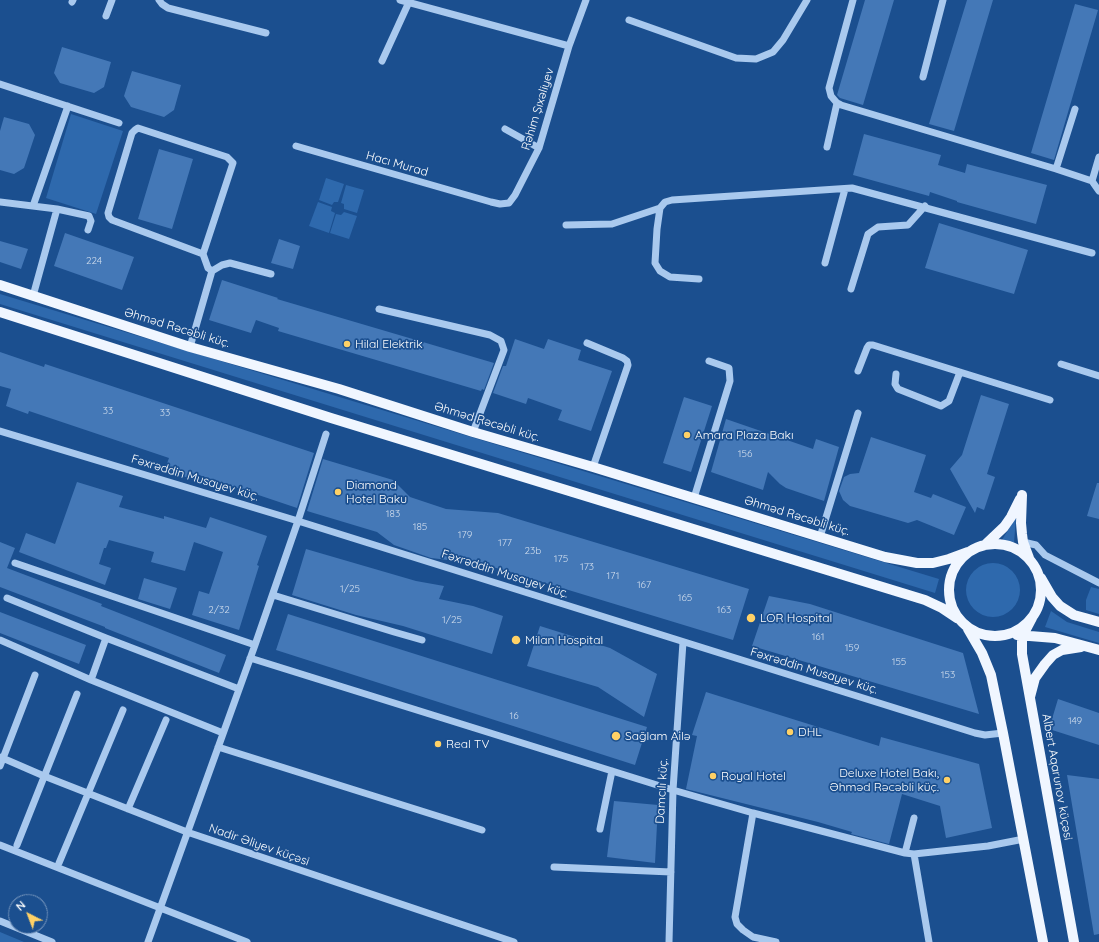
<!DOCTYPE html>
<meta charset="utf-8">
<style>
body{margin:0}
#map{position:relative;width:1099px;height:942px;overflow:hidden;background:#1b4f8f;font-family:Quicksand,sans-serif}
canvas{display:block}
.north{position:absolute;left:8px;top:894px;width:40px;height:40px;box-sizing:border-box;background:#1b4f8f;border:1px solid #7695bc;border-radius:50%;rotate:318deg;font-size:11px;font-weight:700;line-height:16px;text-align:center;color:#fff}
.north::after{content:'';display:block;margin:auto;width:14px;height:18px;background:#ffd166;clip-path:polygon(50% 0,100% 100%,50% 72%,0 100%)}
</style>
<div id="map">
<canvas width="1099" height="942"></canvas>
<div class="north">N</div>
</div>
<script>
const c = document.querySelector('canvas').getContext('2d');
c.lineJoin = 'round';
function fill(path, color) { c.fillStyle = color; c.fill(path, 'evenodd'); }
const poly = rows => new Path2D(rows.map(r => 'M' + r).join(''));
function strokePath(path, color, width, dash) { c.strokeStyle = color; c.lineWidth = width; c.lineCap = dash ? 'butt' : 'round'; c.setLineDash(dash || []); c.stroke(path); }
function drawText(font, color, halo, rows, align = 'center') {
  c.font = font + ' Quicksand,sans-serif'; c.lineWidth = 3.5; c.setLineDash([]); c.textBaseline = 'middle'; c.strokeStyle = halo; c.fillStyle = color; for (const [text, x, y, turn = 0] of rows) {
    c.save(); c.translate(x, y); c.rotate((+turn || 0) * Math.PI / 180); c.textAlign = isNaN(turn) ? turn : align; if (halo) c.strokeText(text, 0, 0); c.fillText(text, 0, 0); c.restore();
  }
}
fill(poly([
 [71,114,123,131,96,214,46,198],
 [326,178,344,184,338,202,334,202,332,205,319,200],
 [346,185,364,190,357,213,344,209,344,204,341,203],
 [318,202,332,207,331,211,335,213,329,233,309,226],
 [344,212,357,216,349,239,330,233,336,214,341,215],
 [0,294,939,579,935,593,0,304],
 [1016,517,1014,543,1002,540],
 '966 590a27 27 0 1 1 54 0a27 27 0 1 1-54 0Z',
 [1091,587,1099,589,1099,614,1086,610,1086,600],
 [1051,611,1067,622,1099,632,1099,643,1045,627],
 [0,932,24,942,0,942]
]), '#2e69ad');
fill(poly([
 [865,0,894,0,863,105,840,98,837,95],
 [967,0,993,0,954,131,929,124],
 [1075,4,1098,10,1054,160,1031,153],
 [62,47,111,62,104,87,94,93,60,83,54,73],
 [132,71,181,85,174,110,164,117,131,107,124,96],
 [4,117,29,124,35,135,24,168,14,174,0,170,0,131],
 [864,134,941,155,938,165,965,173,967,164,1047,185,1036,224,957,202,957,201,930,192,929,196,853,175],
 [159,149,193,159,172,229,138,219],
 [939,223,1028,250,1014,294,925,268],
 [65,233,134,257,122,290,54,266],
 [279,239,300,246,293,269,271,263],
 [0,241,28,249,21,269,0,262],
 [222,280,278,298,277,299,494,363,484,390,482,389,481,391,278,331,279,328,256,320,251,333,209,320],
 [515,339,544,349,548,339,581,350,578,360,612,371,591,431,558,420,562,410,528,398,526,404,493,393,503,366,506,366],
 [0,352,44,367,45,364,314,453,297,508,199,475,196,481,165,469,169,458,29,411,28,414,6,406,11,389,0,386],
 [981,395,1009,404,987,474,995,477,984,510,977,507,975,513,950,469,962,455],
 [684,397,712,406,691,472,663,463],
 [726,419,813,449,816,439,839,447,824,501,786,488,780,484,768,472,763,490,711,472],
 [871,437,926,455,914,492,931,498,933,494,966,507,954,535,917,520,908,523,857,508,850,506,843,500,839,491,844,477,850,474,859,473],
 [323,459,393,480,410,497,446,509,498,513,749,589,733,640,483,564,431,558,394,545,377,532,307,511],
 [77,482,123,496,119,507,164,519,164,516,206,528,210,517,267,536,257,565,259,566,239,630,192,615,199,591,209,594,223,552,194,542,185,571,151,562,154,552,109,540,106,548,104,548,99,564,111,568,105,585,19,552,26,533,55,544],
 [1097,483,1099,483,1099,519,1087,516],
 [0,542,15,548,7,568,102,604,101,606,226,655,219,673,105,628,105,627,0,587],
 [306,549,416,581,444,586,439,599,473,606,503,616,492,654,403,626,356,615,292,595],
 [144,578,177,588,170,609,138,599],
 [769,596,810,604,963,653,979,714,752,646],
 [0,612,86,645,79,664,0,633],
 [288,614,647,727,635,765,276,650],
 [540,626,610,648,657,674,644,717,598,687,527,666],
 [706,692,879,746,881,737,979,764,992,828,946,838,940,806,902,794,889,844,851,834,852,832,818,822,686,789,697,736,692,735],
 [1058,699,1099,713,1099,745,1049,729],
 [1067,775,1099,779,1099,934,1094,935],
 [614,801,658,805,655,863,607,857]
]), '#4478b7');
strokePath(poly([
 [159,0,162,4,168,8,266,33],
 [400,0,569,46],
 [853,0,829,88,831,96,837,103,841,105,1056,169,1092,181],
 [72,2,73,0],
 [106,16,112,0],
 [629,20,736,58,756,59,773,52,783,40,807,0],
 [382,61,409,2],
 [923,77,943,0],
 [0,84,119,123],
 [505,129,539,148],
 [296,146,491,202,500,204,509,203,515,195,539,148,569,46,586,0],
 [827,147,837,103],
 [1099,157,1092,181,1099,191],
 [1056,169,1075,109],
 [0,202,57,209,89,216,91,221,88,230],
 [33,206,68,106],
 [566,225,612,224,660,208],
 [825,263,845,189],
 [212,271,222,265,230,263,271,274],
 [699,279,670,277,660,271,655,263,657,229,660,208,665,202,672,200,852,188,1092,253],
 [851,289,868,234,878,227,908,225,925,206],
 [33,296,57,209],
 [379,309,490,335,501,341,504,350,473,432],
 [587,343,623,358,627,361,628,365,593,467],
 [190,347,212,271,208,268,203,254,233,163,227,157,138,128,135,130,132,133,108,213,109,217,112,220,203,254],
 [1061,364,1099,376],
 [858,371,867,348,869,345,873,345,1050,400],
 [896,374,895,384,898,389,941,406,949,401,960,372],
 [0,431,298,521,975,733,985,735,1003,733],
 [694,498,730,381,729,368,709,361],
 [820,537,858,413],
 [1023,542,1036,545,1045,555,1099,583],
 [15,563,255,645],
 [273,595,394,632,422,640],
 [7,598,106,638,239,689],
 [106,638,91,680,223,733],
 [0,640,91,680],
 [250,658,673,790,753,813,905,853,914,854,988,846,1024,839],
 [218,747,482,830],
 [0,757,44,776,187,832,514,942],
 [0,766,35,675],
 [128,809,166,720],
 [753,813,735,917,737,924,743,930,753,937,776,942],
 [600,829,612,771],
 [0,845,247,942],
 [17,845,77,694],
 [905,853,914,818],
 [914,854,929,942],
 [59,863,123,710],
 [554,867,671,872],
 [0,921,52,942],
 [148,942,255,645,298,521,326,434],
 [669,942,673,790,683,642]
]), '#a9c9ee', 7);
strokePath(poly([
 [0,285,190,347,339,389,473,432,593,467,885,557,917,563,933,563,949,559,968,552],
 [0,312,331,418,876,585,925,600,942,608,957,618],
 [1022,495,1021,523,1022,534,1023,542,1029,558],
 '949 590a46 46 0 1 1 92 0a46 46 0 1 1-92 0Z',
 [985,545,1004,527,1011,517,1020,499],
 [1041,578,1052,597,1060,606,1074,615,1099,622],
 [1032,618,1022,637,1022,654,1074,942],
 [968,629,982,653,991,675,1003,733,1043,942],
 [1017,635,1055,638,1099,650],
 [1030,697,1035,678,1045,664,1053,655,1062,650,1081,647]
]), '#f0f6ff', 10);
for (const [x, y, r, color] of [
 [347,344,4,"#ffd166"],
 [687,435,4,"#ffd166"],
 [338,492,4,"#ffd166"],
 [751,618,5,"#ffd166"],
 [516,640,5,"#ffd166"],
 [790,732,4,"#ffd166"],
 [616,736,5,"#ffd166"],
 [438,744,4,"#ffd166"],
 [713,776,4,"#ffd166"],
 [947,780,4,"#ffd166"]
]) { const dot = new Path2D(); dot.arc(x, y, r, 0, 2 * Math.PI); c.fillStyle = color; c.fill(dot); strokePath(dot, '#1b4f8f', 1.5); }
drawText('10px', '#d0dded', null, [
 ["224",94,261],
 ["33",108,411],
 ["33",165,413],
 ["156",745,454],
 ["183",393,514],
 ["185",420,527],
 ["179",465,535],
 ["177",505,543],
 ["23b",533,551],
 ["175",561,559],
 ["173",587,567],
 ["171",613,576],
 ["167",644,585],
 ["1/25",350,589],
 ["165",685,598],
 ["2/32",219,610],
 ["163",724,610],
 ["1/25",452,620],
 ["161",818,637],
 ["159",852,648],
 ["155",899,662],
 ["153",948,675],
 ["16",514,716],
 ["149",1075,721]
]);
drawText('12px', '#fff', '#1b4f8f', [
 ["Rəhim Şıxəliyev",538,109,-73],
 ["Hacı Murad",397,164,16],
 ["Əhməd Rəcəbli küç.",177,328,17],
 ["Əhməd Rəcəbli küç.",487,422,17],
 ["Fəxrəddin Musayev küç.",195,478,17],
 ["Əhməd Rəcəbli küç.",797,516,17],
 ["Fəxrəddin Musayev küç.",505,574,18],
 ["Fəxrəddin Musayev küç.",814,671,17],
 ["Albert Aqarunov küçəsi",1057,777,80],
 ["Damcılı küç.",662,791,-87],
 ["Nadir Əliyev küçəsi",259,845,19]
]);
drawText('12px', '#fff', '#1b4f8f', [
 ["Hilal Elektrik",355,344],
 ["Amara Plaza Bakı",695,435],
 ["Diamond",346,485],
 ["Hotel Baku",346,499],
 ["LOR Hospital",760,618],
 ["Milan Hospital",525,640],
 ["DHL",798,732],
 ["Sağlam Ailə",625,736],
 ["Real TV",446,744],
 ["Deluxe Hotel Bakı,",939,773,"right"],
 ["Əhməd Rəcəbli küç.",939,787,"right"],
 ["Royal Hotel",721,776]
], 'left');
</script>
